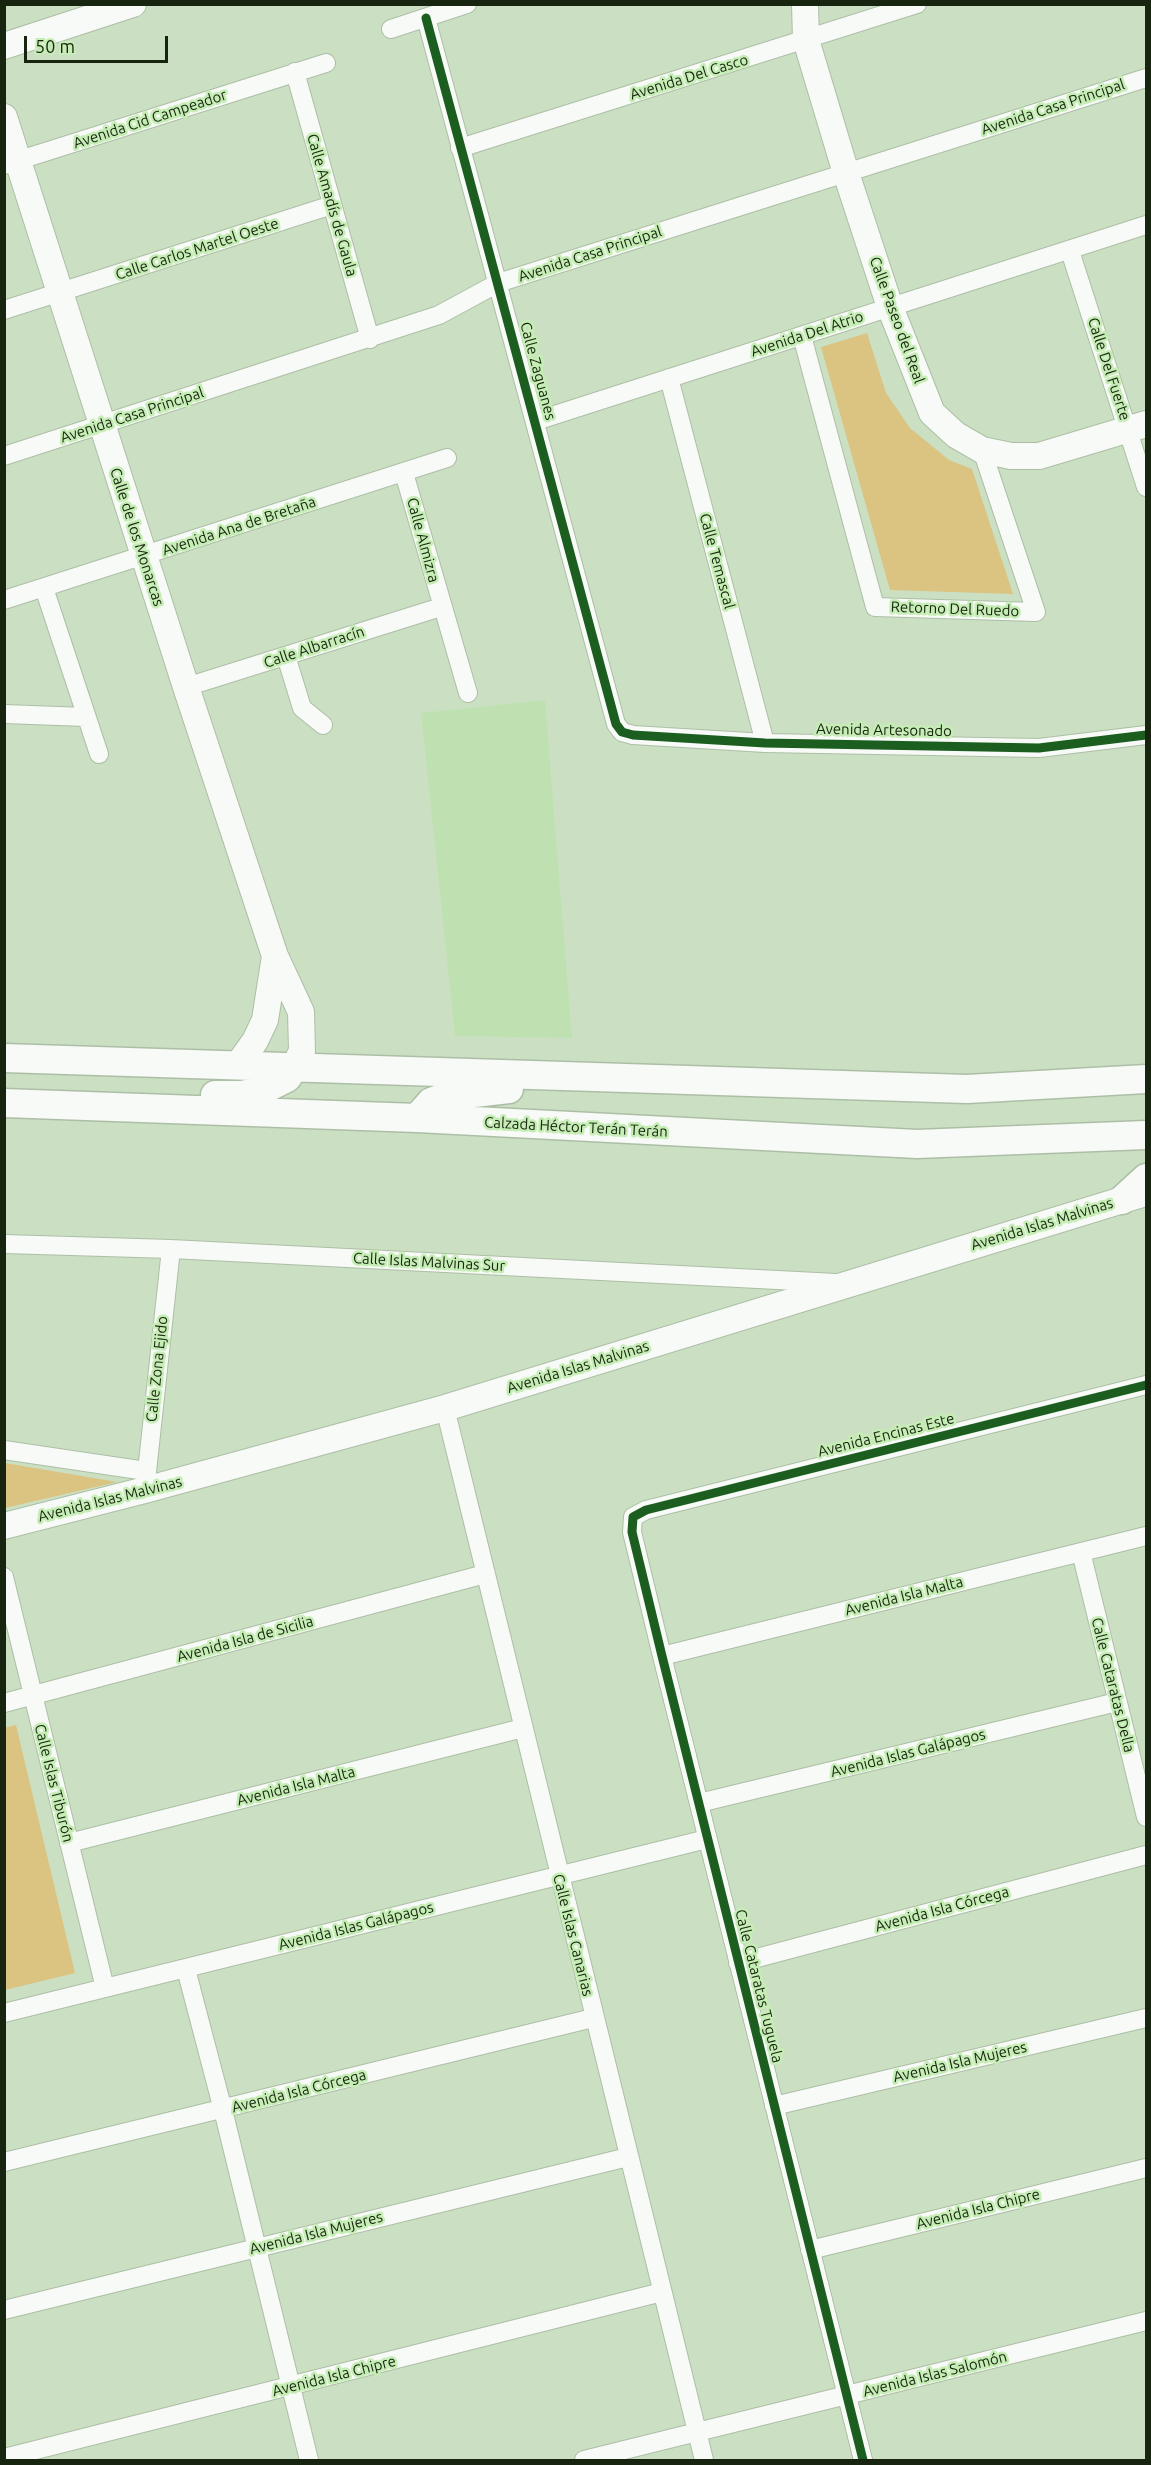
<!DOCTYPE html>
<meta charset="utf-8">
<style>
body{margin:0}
#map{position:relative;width:1151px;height:2465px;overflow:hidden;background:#cbe0c2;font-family:Ubuntu,sans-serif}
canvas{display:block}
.frame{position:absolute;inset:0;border:6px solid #172510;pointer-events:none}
.scale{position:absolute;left:24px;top:36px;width:144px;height:27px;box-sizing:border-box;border:3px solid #172510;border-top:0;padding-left:8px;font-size:18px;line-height:21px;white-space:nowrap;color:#172510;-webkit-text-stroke:4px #c6edb5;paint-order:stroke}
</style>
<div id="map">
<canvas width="1151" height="2465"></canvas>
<div class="frame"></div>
<div class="scale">50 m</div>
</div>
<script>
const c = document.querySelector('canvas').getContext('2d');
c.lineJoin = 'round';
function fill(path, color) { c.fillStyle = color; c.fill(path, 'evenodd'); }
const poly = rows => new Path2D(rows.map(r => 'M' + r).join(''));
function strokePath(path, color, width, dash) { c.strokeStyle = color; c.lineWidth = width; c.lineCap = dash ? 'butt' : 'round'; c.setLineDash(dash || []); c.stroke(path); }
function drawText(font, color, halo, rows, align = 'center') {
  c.font = font + ' Ubuntu,sans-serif'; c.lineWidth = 5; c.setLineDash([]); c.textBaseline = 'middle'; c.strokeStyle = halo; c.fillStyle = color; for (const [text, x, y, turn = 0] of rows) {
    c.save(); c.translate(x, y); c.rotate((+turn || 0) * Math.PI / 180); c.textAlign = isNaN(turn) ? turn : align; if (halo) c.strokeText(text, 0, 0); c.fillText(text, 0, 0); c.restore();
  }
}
fill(poly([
 [545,700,572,1038,455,1036,421,713]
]), '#bfe1b2');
fill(poly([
 [867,333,886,393,910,428,949,460,972,469,1013,594,890,590,821,347],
 [4,1463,5,1463,117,1482,5,1508],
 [16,1725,75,1973,5,1990,4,1728]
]), '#dbc382');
const street = poly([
 [426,18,616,724,622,732,633,735,765,743,1039,748,1146,735],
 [391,29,467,4],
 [295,72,370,339],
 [460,148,917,4],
 [4,165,326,63],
 [1070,251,1146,487],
 [4,310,332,205],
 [802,336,875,607,1036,612,982,450],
 [669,378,765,743],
 [536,421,1146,225],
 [4,456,439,315,498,283,1146,78],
 [404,473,468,693],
 [44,588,99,754],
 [4,600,447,458],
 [286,656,302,708,323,725],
 [186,687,441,607],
 [4,714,86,717],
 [4,1244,171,1249,836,1283],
 [445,1408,704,2460],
 [4,1450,146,1471],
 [145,1490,171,1249],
 [1081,1552,1146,1817],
 [4,1577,105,1988],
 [662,1656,1146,1536],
 [4,1703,485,1574],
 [699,1803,1117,1702],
 [69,1843,523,1728],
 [738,1963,1146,1855],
 [186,1969,223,2110,309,2460],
 [4,2013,707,1839],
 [774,2106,1146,2018],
 [4,2162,593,2018],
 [810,2250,1146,2168],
 [4,2310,628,2157],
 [4,2458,662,2292],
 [584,2460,1146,2321],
 [863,2460,662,1656,632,1532,633,1517,646,1510,1146,1385]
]);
const secondary = poly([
 [805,4,806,40,846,173,890,307,932,413,956,435,982,450,1011,456,1039,456,1146,424],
 [4,46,133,4],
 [4,117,186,687,275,956,301,1012,302,1051,294,1067],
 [237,1066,255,1041,265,1020,275,956],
 [4,1526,145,1490,445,1408,1142,1194]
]);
const primary = poly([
 [4,1058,967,1089,1146,1079],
 [215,1095,242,1095,261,1091,287,1078,294,1067],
 [4,1103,417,1118,917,1144,1146,1135],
 [417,1118,431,1102,448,1096,509,1089],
 [1122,1200,1146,1178]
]);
strokePath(street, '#adbea6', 20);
strokePath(secondary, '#adbea6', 28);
strokePath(primary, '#adbea6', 31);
strokePath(street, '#f7faf6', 18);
strokePath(secondary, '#f7faf6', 26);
strokePath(primary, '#f7faf6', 28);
strokePath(poly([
 [426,18,616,724,622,732,633,735,765,743,1039,748,1146,735],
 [863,2460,662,1656,632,1532,633,1517,646,1510,1146,1385]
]), '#1b5e20', 9);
drawText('15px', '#172510', '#c6edb5', [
 ["Avenida Del Casco",689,77,-17],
 ["Avenida Casa Principal",1053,107,-18],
 ["Avenida Cid Campeador",150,119,-18],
 ["Calle Amadís de Gaula",332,205,74],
 ["Calle Carlos Martel Oeste",197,249,-18],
 ["Avenida Casa Principal",590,254,-18],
 ["Calle Paseo del Real",897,320,70],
 ["Avenida Del Atrio",807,334,-18],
 ["Calle Del Fuerte",1109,369,72],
 ["Calle Zaguanes",538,371,75],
 ["Avenida Casa Principal",132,415,-18],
 ["Avenida Ana de Bretaña",239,526,-18],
 ["Calle de los Monarcas",137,537,72],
 ["Calle Almizra",423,540,75],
 ["Calle Temascal",717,561,75],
 ["Retorno Del Ruedo",955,609,2],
 ["Calle Albarracín",314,647,-18],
 ["Avenida Artesonado",884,730,1],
 ["Calzada Héctor Terán Terán",576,1127,3],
 ["Avenida Islas Malvinas",1042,1224,-17],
 ["Calle Islas Malvinas Sur",429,1262,3],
 ["Avenida Islas Malvinas",578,1367,-17],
 ["Calle Zona Ejido",157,1369,-84],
 ["Avenida Encinas Este",886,1435,-14],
 ["Avenida Islas Malvinas",110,1499,-14],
 ["Avenida Isla Malta",904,1596,-14],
 ["Avenida Isla de Sicilia",245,1639,-15],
 ["Calle Cataratas Della",1113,1685,76],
 ["Avenida Islas Galápagos",908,1753,-14],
 ["Calle Islas Tiburón",54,1783,76],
 ["Avenida Isla Malta",296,1786,-14],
 ["Avenida Isla Córcega",942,1909,-15],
 ["Avenida Islas Galápagos",356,1926,-14],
 ["Calle Islas Canarias",573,1935,76],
 ["Calle Cataratas Tuguela",759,1986,76],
 ["Avenida Isla Mujeres",960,2062,-13],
 ["Avenida Isla Córcega",299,2091,-14],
 ["Avenida Isla Chipre",978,2209,-14],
 ["Avenida Isla Mujeres",316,2233,-14],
 ["Avenida Islas Salomón",935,2374,-14],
 ["Avenida Isla Chipre",334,2376,-14]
]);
</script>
